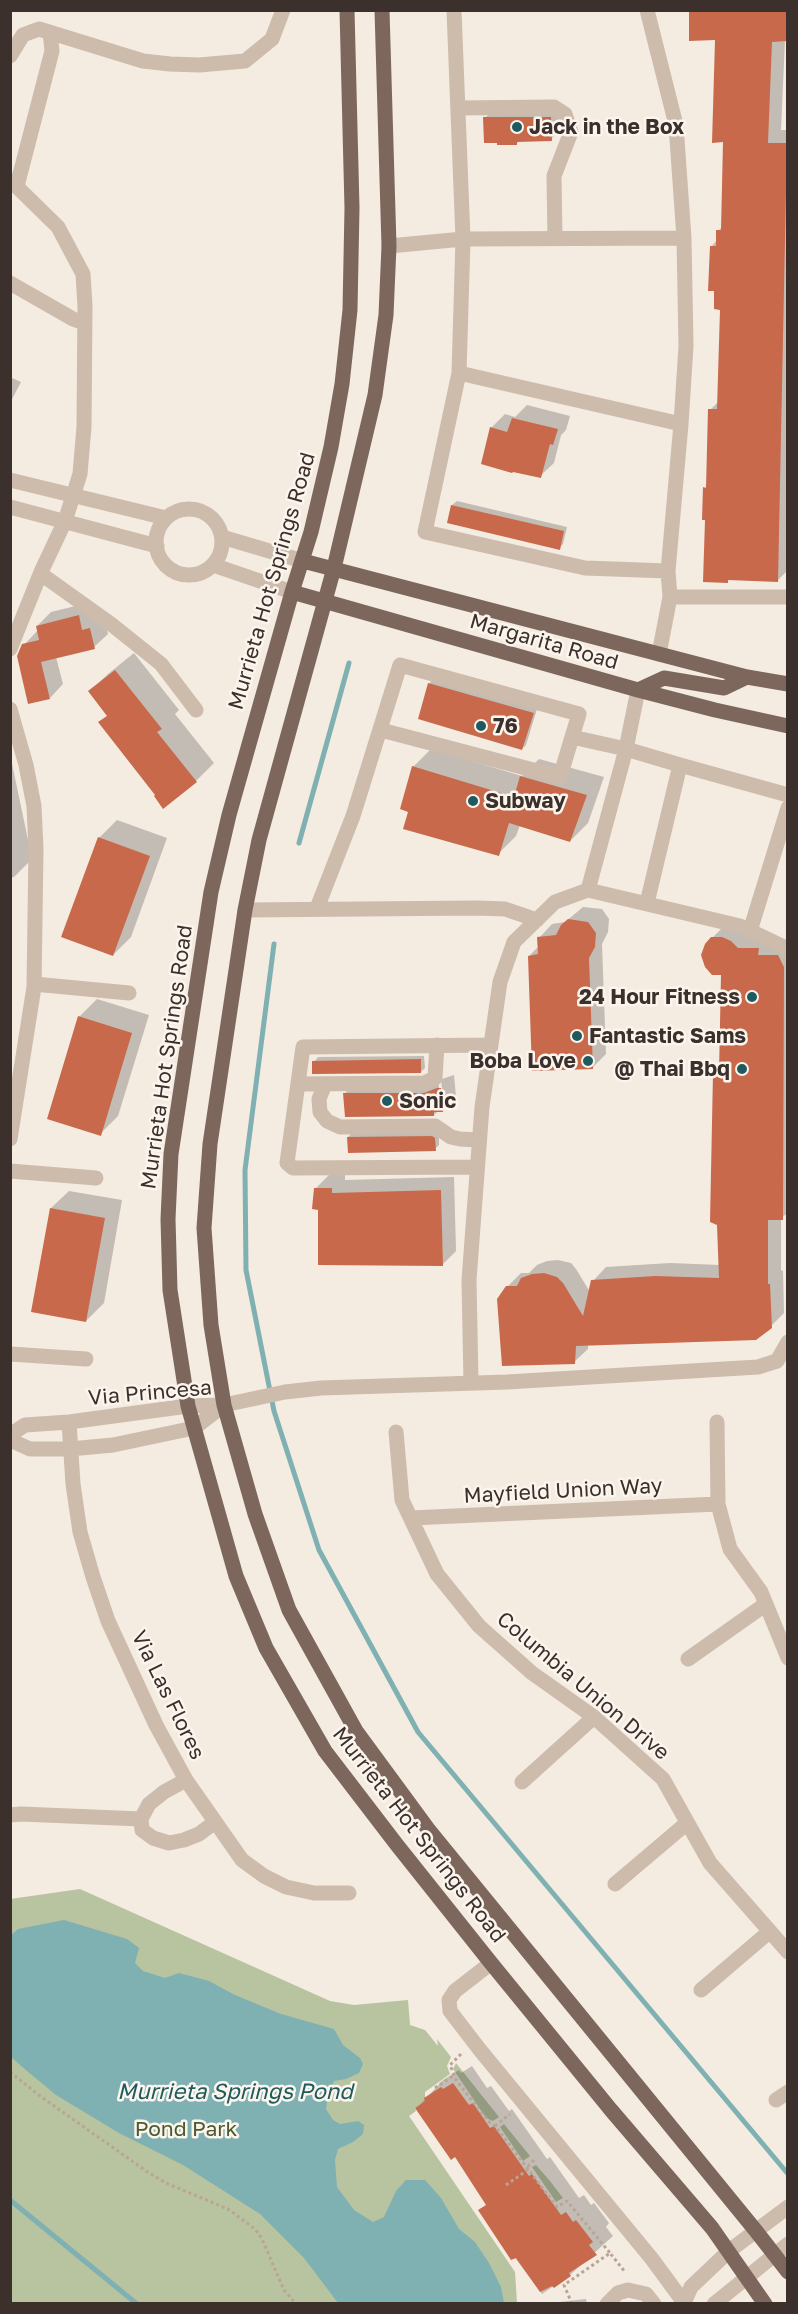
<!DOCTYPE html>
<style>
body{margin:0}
#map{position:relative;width:798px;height:2314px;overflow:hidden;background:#f4ebe1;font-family:"Golos Text",sans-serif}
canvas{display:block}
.frame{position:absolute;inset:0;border:12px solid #3b302b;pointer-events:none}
</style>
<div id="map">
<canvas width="798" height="2314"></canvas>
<div class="frame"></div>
</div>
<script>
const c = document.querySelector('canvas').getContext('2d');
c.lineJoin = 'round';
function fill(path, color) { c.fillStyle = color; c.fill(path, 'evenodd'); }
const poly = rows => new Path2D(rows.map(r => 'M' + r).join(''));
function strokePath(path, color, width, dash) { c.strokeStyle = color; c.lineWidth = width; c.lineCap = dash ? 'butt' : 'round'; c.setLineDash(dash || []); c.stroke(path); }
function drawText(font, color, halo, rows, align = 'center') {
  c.font = font + ' "Golos Text",sans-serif'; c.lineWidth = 5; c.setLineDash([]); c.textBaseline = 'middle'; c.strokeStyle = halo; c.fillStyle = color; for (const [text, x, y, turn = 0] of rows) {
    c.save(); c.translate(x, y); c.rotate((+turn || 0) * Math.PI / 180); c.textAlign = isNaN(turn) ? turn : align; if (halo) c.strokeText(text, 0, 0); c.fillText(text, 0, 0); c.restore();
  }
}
fill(poly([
 [80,1889,330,2001,354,2005,408,2000,410,2025,425,2030,438,2046,437,2039,451,2057,447,2066,450,2074,425,2092,425,2101,415,2108,416,2111,409,2116,515,2272,517,2303,11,2303,10,1899],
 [456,2063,499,2117,493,2121,486,2118,453,2069],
 [504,2124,530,2156,523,2161,500,2127],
 [536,2165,550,2181,563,2198,556,2202,532,2167]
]), '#b8c4a0');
fill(poly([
 [64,1920,127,1939,139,1948,135,1963,143,1971,165,1978,179,1973,209,1981,235,1995,281,2014,334,2029,343,2045,360,2058,363,2064,359,2073,346,2079,334,2081,328,2095,326,2109,333,2120,340,2124,358,2121,364,2125,363,2134,353,2142,338,2149,335,2160,337,2187,354,2210,373,2222,384,2217,396,2191,406,2180,425,2180,441,2198,459,2229,475,2242,489,2263,501,2287,504,2303,338,2303,304,2258,260,2214,183,2165,119,2133,56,2095,27,2071,11,2057,11,1935,18,1929]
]), '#7fb0b2');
fill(poly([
 [717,39,785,40,781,130,788,130,788,570,778,580,730,578,727,581,706,518,705,488,707,485,710,410,719,401,722,308,711,247,717,240,718,231,723,226,725,141],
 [564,104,565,126,551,139,519,141,516,144,485,118,498,105],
 [10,377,21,382,10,403],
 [527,405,570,416,566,430,561,435,554,463,540,476,491,428,505,414,515,417],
 [457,501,567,527,563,544,559,548,449,522,452,505],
 [92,602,104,616,108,634,94,647,56,657,63,684,50,698,24,645,38,630,37,626,51,612],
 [134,653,179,710,175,714,214,763,196,781,157,795,100,722,108,715,90,691,108,674],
 [433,679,537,709,526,745,522,749,429,684],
 [431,749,522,776,539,759,604,777,588,823,570,841,520,825,516,836,498,854,409,812,413,767],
 [10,754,32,859,14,877,10,878],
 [117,820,167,838,131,937,113,955,99,838],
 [583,907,602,909,609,919,608,932,602,944,606,1054,592,1068,529,956,539,946,539,938,552,924,565,922],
 [726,924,788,942,788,1213,781,1218,781,1270,783,1271,784,1313,771,1326,588,1344,588,1349,574,1362,507,1287,521,1273,529,1273,537,1265,547,1261,558,1260,571,1263,576,1269,590,1292,593,1281,606,1267,670,1263,720,1265,714,1074,721,1067,722,974,712,938],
 [97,999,149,1015,118,1116,100,1134,79,1017],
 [424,1056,425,1068,421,1072,314,1062,318,1057],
 [454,1075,456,1097,443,1111,438,1111,434,1115,344,1094,358,1080,439,1080],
 [438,1080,441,1080,444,1103,441,1103],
 [437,1132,439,1134,439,1145,435,1149,348,1137,352,1133],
 [329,1175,345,1175,345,1180,454,1177,456,1251,442,1265,319,1208,315,1189],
 [69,1191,122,1200,104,1303,86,1321,51,1208],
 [472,2066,487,2088,491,2086,509,2111,512,2109,547,2159,550,2157,579,2198,584,2195,591,2205,594,2203,609,2223,606,2227,613,2236,570,2275,542,2294,480,2211,487,2204,456,2155,417,2108,443,2080,459,2070,461,2073],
 [586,2299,587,2304,541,2304]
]), '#0003');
strokePath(poly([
 [299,843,349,663],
 [274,944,245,1170,246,1270,274,1411,319,1550,418,1732,788,2174],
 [10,2200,137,2304]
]), '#7fb0b2', 5);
fill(poly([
 [689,10,788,10,788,41,772,42,768,143,787,143,778,582,728,580,728,583,703,582,705,520,702,520,703,487,706,488,708,409,717,409,720,310,714,309,714,291,708,291,710,246,716,246,716,230,721,230,723,142,712,143,715,40,689,41],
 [483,117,551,117,552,141,517,142,517,145,497,145,497,143,484,143],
 [512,418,558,429,553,445,550,444,541,478,513,472,512,473,481,464,490,427,507,432],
 [451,505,564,531,560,550,447,523],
 [79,615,82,630,90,628,95,649,41,662,50,699,28,704,17,656,22,644,39,640,36,626],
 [115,670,162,729,157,732,197,782,163,809,154,796,155,795,98,722,107,716,88,691],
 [428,683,534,713,522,750,418,719],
 [412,766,514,797,520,776,587,795,570,842,509,823,499,856,403,829,408,812,400,809],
 [98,837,150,856,113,956,61,937],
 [568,919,588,922,596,933,595,947,589,958,593,1069,532,1071,528,956,538,954,537,937,556,935,561,925],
 [711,937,722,937,731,941,738,948,759,948,758,955,778,955,784,967,783,1220,768,1220,768,1284,770,1284,772,1328,756,1340,576,1346,575,1364,502,1366,497,1299,506,1286,517,1286,521,1278,532,1274,544,1273,557,1277,563,1283,583,1316,591,1280,655,1276,719,1278,717,1225,710,1222,713,1073,719,1073,721,975,712,975,705,967,701,955,705,944],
 [78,1016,132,1033,101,1136,47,1119],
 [421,1059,421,1073,312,1074,312,1061],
 [437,1088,441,1088,443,1112,434,1112,434,1116,345,1117,343,1093,424,1093],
 [432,1136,435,1138,436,1151,348,1153,347,1137],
 [314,1188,332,1188,332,1193,441,1190,443,1266,318,1265,318,1210,312,1209],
 [50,1208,105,1218,86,1322,31,1312],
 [453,2083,469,2105,473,2103,490,2128,494,2126,529,2176,532,2174,561,2215,566,2212,573,2222,576,2220,593,2242,589,2245,597,2255,569,2273,571,2276,554,2288,552,2286,540,2292,516,2258,511,2260,478,2210,486,2205,455,2157,451,2160,415,2108,425,2101,424,2098,441,2087,443,2089]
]), '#c8694b');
strokePath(poly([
 [461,2054,450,2065,456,2080,488,2121,495,2126,557,2207,567,2201,610,2253],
 [10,2072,40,2096,149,2173,168,2184,228,2209,255,2229,262,2239,284,2290,296,2304],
 [435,2088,453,2076],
 [495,2126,510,2114],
 [506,2185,529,2169,529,2165,534,2160],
 [572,2304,564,2285,610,2253,625,2272]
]), '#b9a596', 3, [3, 3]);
strokePath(poly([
 [454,10,463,239,684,238],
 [10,56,23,35,39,29,143,61,170,64,199,65,245,61,272,39,283,10],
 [458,108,554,107,565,114,571,132,554,176,555,238],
 [10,180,58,227,83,274,85,306,84,427,80,474,65,521,41,572,10,649],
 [17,186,52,51,50,32],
 [389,246,463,239,459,373,681,424,686,346,684,238,676,125,647,10],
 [10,283,73,319,84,323],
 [459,373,425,532,585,568,668,571],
 [10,480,166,518],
 [10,507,157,546],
 '156 542a33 33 0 1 1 66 0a33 33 0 1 1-66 0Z',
 [222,537,303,561],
 [213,565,292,592],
 [41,574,111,624,161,664,196,710],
 [670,597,788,597],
 [659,654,670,597,668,571,681,424],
 [10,709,26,765,34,806,36,849,34,987,10,1139],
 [381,730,560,777,572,737,626,749,680,765],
 [588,890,626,749,638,690],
 [647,903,680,765,788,795],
 [317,908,353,816,400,665,579,714,572,737],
 [245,910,477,908,505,909,537,920],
 [750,931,788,808],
 [34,984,129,993],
 [298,1084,424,1083,435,1078,437,1045],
 [325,1084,319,1099,320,1112,327,1121,340,1127,435,1126,451,1137,460,1139,479,1140],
 [477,1167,293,1168,287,1163,303,1047,490,1045],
 [10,1171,96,1178],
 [10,1354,86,1359],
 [471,1383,469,1280,482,1107,500,982,514,942,555,902,588,890,740,926,788,949],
 [69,1422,73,1484,80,1532,93,1577,108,1621,156,1725,186,1780,242,1860,264,1876,286,1887,314,1893,349,1893],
 [717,1422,718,1504,730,1549,761,1592,788,1658],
 [396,1432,402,1500,437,1574,479,1626,532,1673,594,1717,663,1779,710,1863,788,1952],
 [10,1435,25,1425,69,1422,188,1406,224,1405,285,1392,321,1388,507,1382,758,1367,777,1361,788,1342],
 [10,1440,30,1449,70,1449,113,1445,194,1428,224,1405],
 [411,1518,718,1504],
 [688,1659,766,1604],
 [186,1780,164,1792,149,1804,141,1819,142,1830,153,1838,169,1843,184,1840,199,1834,215,1822],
 [522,1782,594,1717],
 [10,1815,21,1814,141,1819],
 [615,1884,687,1823],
 [491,1963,455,1991,449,2000,450,2011,480,2050,652,2259,685,2304],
 [701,1990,769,1932],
 [776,2100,788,2092],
 [684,2303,691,2287,729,2251,788,2207],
 [607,2304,618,2293,628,2290,646,2294,654,2304],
 [714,2304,788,2244]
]), '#cdbbac', 15);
strokePath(poly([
 [347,10,352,208,350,310,342,384,331,447,311,532,292,592,229,815,211,892,171,1154,168,1219,170,1290,188,1406,236,1576,266,1648,325,1751,397,1845,491,1963,611,2110,712,2228,765,2304],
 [382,10,389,246,386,315,375,395,334,568,259,840,245,910,210,1144,204,1228,211,1325,224,1405,255,1514,289,1610,356,1731,428,1829,756,2231,788,2272],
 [303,561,747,677,788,684],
 [292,592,638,690,715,710,788,726],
 [638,690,664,678,724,688,747,677]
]), '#7d675c', 15);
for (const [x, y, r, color] of [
 [517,127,6,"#1f5a5e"],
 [481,726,6,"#1f5a5e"],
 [473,801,6,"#1f5a5e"],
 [752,997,6,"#1f5a5e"],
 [577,1036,6,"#1f5a5e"],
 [588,1061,6,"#1f5a5e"],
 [742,1069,6,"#1f5a5e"],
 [387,1101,6,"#1f5a5e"]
]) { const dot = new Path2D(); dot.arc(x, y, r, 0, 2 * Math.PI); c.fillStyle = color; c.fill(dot); strokePath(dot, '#fbf5ee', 2); }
drawText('bold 21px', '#3b302b', '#fbf5ee', [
 ["Jack in the Box",529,127],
 ["76",493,726],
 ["Subway",485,801],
 ["24 Hour Fitness",740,997,"right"],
 ["Fantastic Sams",589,1036],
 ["Boba Love",576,1061,"right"],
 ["@ Thai Bbq",730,1069,"right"],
 ["Sonic",399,1101]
], 'left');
drawText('21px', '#3b302b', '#fbf5ee', [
 ["Murrieta Hot Springs Road",272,581,-74],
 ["Margarita Road",544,642,16],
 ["Murrieta Hot Springs Road",167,1057,-82],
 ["Via Princesa",150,1393,-5],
 ["Mayfield Union Way",563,1491,-3],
 ["Columbia Union Drive",583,1686,40],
 ["Via Las Flores",168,1695,64],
 ["Murrieta Hot Springs Road",419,1835,52]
]);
drawText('21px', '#4a5a2e', '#fbf5ee', [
 ["Pond Park",186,2129]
]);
drawText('italic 22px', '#1f5a5e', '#fbf5ee', [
 ["Murrieta Springs Pond",235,2092]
]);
</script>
